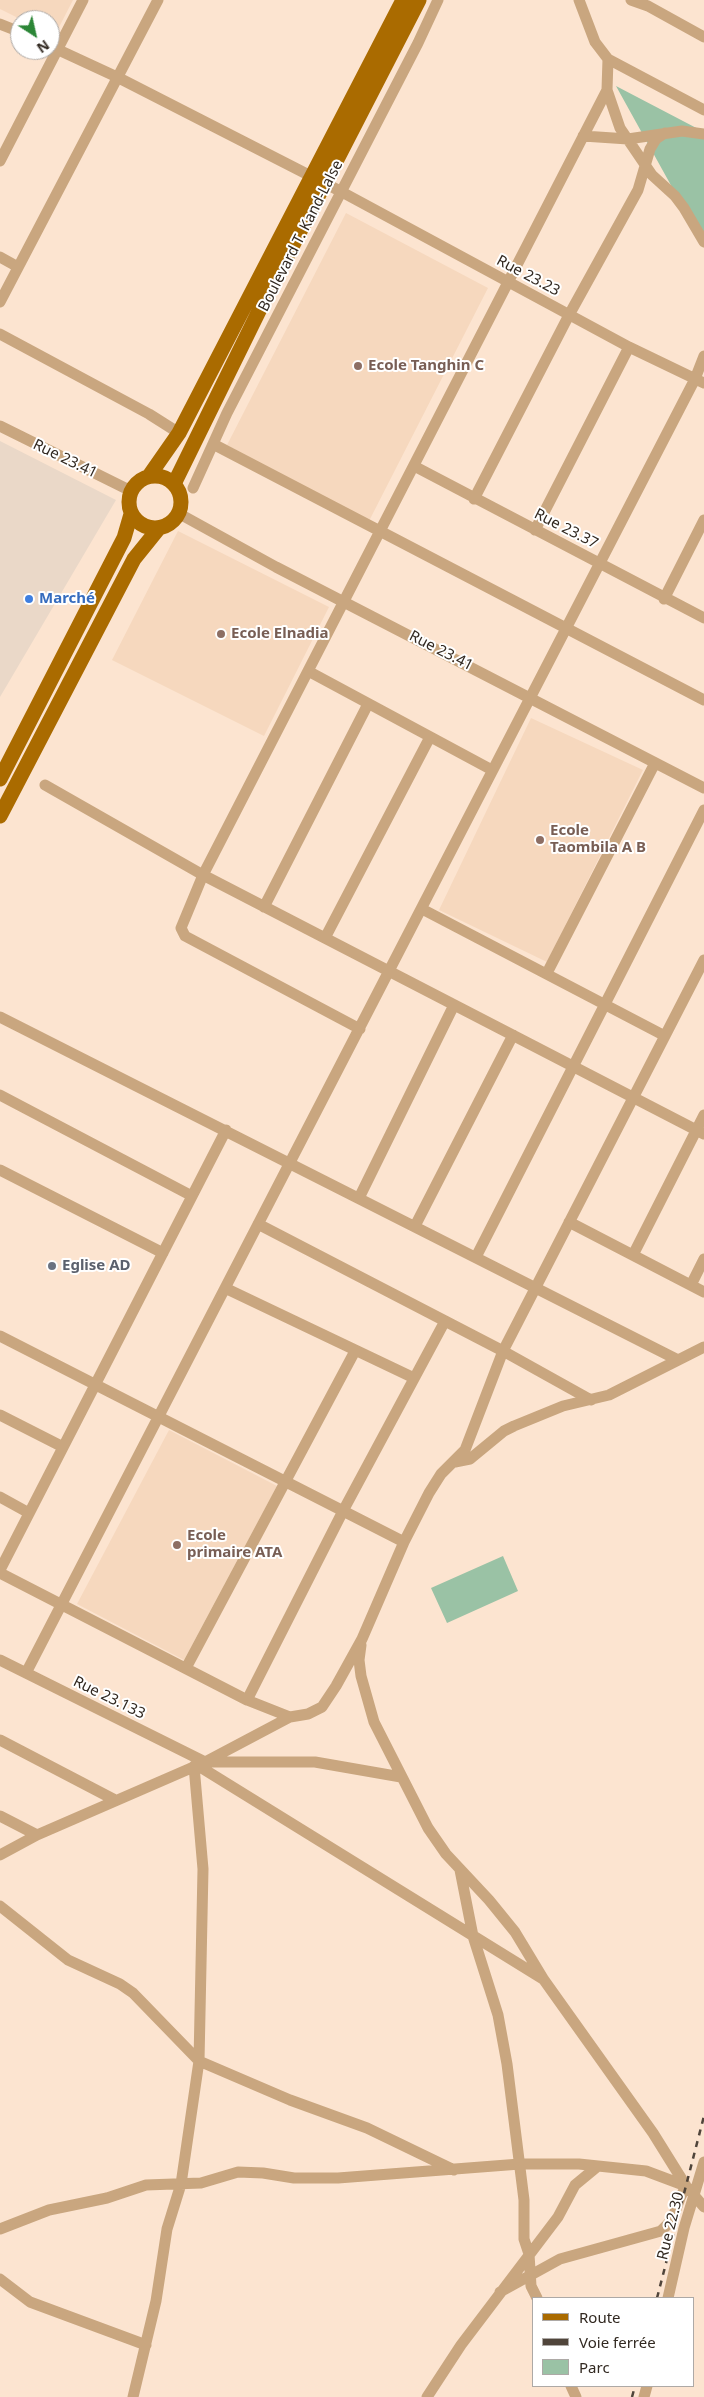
<!DOCTYPE html>
<meta charset="utf-8">
<style>
body{margin:0}
#map{position:relative;width:704px;height:2397px;overflow:hidden;background:#fce4d0;font-family:"Noto Sans",sans-serif}
canvas{display:block}
.legend{position:absolute;left:532px;top:2297px;width:162px;height:90px;box-sizing:border-box;background:#fff;border:1px solid #ada9a6;margin:0;padding:6px 9px;list-style:none;font-size:15px;color:#322921}
.legend li{display:flex;align-items:center;gap:10px;height:25px}
.legend b{width:25px;border:1px solid #ada9a6}
.north{position:absolute;left:10px;top:10px;width:50px;height:50px;box-sizing:border-box;background:#fff;border:1px solid #ada9a6;border-radius:50%;rotate:145deg;font-size:14px;font-weight:700;line-height:20px;text-align:center;color:#322921}
.north::after{content:'';display:block;margin:auto;width:18px;height:22px;background:#2c8637;clip-path:polygon(50% 0,100% 100%,50% 72%,0 100%)}
</style>
<div id="map">
<canvas width="704" height="2397"></canvas>
<ul class="legend">
<li><b style="height:6px;background:#aa6b00"></b>Route</li>
<li><b style="height:6px;background:#50453b"></b>Voie ferrée</li>
<li><b style="height:14px;background:#9ac2a5"></b>Parc</li>
</ul>
<div class="north">N</div>
</div>
<script>
const c = document.querySelector('canvas').getContext('2d');
c.lineJoin = 'round';
function fill(path, color) { c.fillStyle = color; c.fill(path, 'evenodd'); }
const poly = rows => new Path2D(rows.map(r => 'M' + r).join(''));
function strokePath(path, color, width, dash) { c.strokeStyle = color; c.lineWidth = width; c.lineCap = dash ? 'butt' : 'round'; c.setLineDash(dash || []); c.stroke(path); }
function drawText(font, color, halo, rows, align = 'center') {
  c.font = font + ' "Noto Sans",sans-serif'; c.lineWidth = 4; c.setLineDash([]); c.textBaseline = 'middle'; c.strokeStyle = halo; c.fillStyle = color; for (const [text, x, y, turn = 0] of rows) {
    c.save(); c.translate(x, y); c.rotate((+turn || 0) * Math.PI / 180); c.textAlign = isNaN(turn) ? turn : align; if (halo) c.strokeText(text, 0, 0); c.fillText(text, 0, 0); c.restore();
  }
}
fill(poly([
 [0,441,116,500,0,697]
]), '#ead8c8');
fill(poly([
 [0,0,73,0,56,33,50,34,50,20,22,20,0,9],
 [346,213,488,288,368,523,227,445],
 [178,531,329,607,264,736,112,660],
 [531,718,643,770,547,962,439,910],
 [169,1430,277,1486,184,1660,77,1604]
]), '#f6d8be');
fill(poly([
 [616,86,704,132,704,245],
 [503,1556,518,1591,447,1623,431,1588]
]), '#9ac2a5');
strokePath(poly([
 [579,0,595,42,608,59,704,110],
 [631,0,648,6,704,37],
 [0,24,20,32],
 [50,46,117,77,340,191,629,347,704,383],
 [607,90,620,128,652,175,675,196,684,208,704,242],
 [583,136,628,139,682,131,704,134],
 [0,161,83,0],
 [0,257,18,267],
 [0,302,158,0],
 [0,334,149,414,179,433],
 [0,426,131,491],
 [213,444,704,700],
 [414,466,704,618],
 [193,488,227,413,418,43,438,0],
 [474,499,569,315,638,190,650,149,656,139,665,133],
 [178,513,276,567,704,788],
 [535,530,629,347],
 [664,599,704,520],
 [308,671,492,770],
 [45,785,203,875,704,1134],
 [264,907,368,704],
 [422,909,665,1036],
 [325,938,430,737],
 [547,973,655,763],
 [0,1017,678,1360],
 [360,1029,185,936,181,928,203,875,607,90,608,59],
 [0,1095,192,1196],
 [0,1170,163,1253],
 [359,1198,454,1005],
 [569,1222,704,1292],
 [258,1224,503,1351,591,1400],
 [415,1226,513,1035],
 [633,1255,704,1115],
 [476,1257,704,810],
 [691,1285,704,1259],
 [225,1288,414,1378],
 [0,1336,404,1542],
 [0,1415,63,1447],
 [455,1462,470,1459,504,1431,514,1426,563,1406,609,1395,704,1347],
 [0,1497,29,1513],
 [0,1570,226,1130],
 [0,1573,247,1700,290,1717],
 [361,1645,359,1660,361,1676,374,1722,428,1828,446,1854,489,1900,515,1932,544,1980,653,2133,686,2186,704,2207],
 [0,1660,205,1762,315,1762,401,1777],
 [186,1668,355,1351],
 [26,1673,695,379,704,356],
 [247,1700,343,1511,445,1321],
 [0,1740,115,1800],
 [197,1765,543,1979],
 [0,1816,37,1835],
 [0,1855,37,1835,205,1762,290,1717,308,1714,322,1707,336,1686,362,1639,404,1542,429,1493,441,1474,465,1450,503,1351,704,960],
 [460,1870,473,1936,498,2015,507,2064,524,2200,524,2239,529,2254,531,2286,537,2298],
 [0,1906,68,1960,120,1984,133,1993,199,2061,290,2100,367,2128,454,2170],
 [0,2229,49,2210,107,2198,146,2185,201,2183,238,2172,263,2173,294,2178,338,2178,520,2164,579,2164,646,2171,686,2186,680,2198,672,2220,661,2231,560,2259,500,2292],
 [0,2279,30,2302,146,2345],
 [668,2298,684,2228,704,2162],
 [571,2386,576,2397],
 [133,2397,156,2301,167,2229,181,2184,199,2061,203,1869,194,1766],
 [427,2397,461,2345,558,2217,575,2185,598,2166],
 [644,2397,647,2386]
]), '#c9a67f', 11);
strokePath(poly([
 [149,476,179,433,403,0],
 '129 502a26 26 0 1 1 52 0a26 26 0 1 1-52 0Z',
 [174,484,259,311,419,0],
 [0,779,124,538,131,514],
 [0,816,134,559,159,528]
]), '#aa6b00', 15);
strokePath(poly([
 [657,2298,704,2116],
 [632,2397,635,2386]
]), '#50453b', 2.5, [6, 6]);
for (const [x, y, r, color] of [
 [358,366,5,"#8d6e63"],
 [29,599,5,"#3f7fe0"],
 [221,634,5,"#8d6e63"],
 [540,840,5,"#8d6e63"],
 [52,1266,5,"#6b7280"],
 [177,1545,5,"#8d6e63"]
]) { const dot = new Path2D(); dot.arc(x, y, r, 0, 2 * Math.PI); c.fillStyle = color; c.fill(dot); strokePath(dot, '#fff', 2); }
drawText('15px', '#322921', '#fff', [
 ["Boulevard T. Kand-Lalse",301,236,-63],
 ["Rue 23.23",528,276,28],
 ["Rue 23.41",65,459,26],
 ["Rue 23.37",566,529,27],
 ["Rue 23.41",441,651,27],
 ["Rue 23.133",109,1698,26],
 ["Rue 22.30",671,2226,-76]
]);
drawText('bold 15px', '#785e54', '#fff', [
 ["Ecole Tanghin C",368,366],
 ["Ecole Elnadia",231,634],
 ["Ecole",550,831],
 ["Taombila A B",550,848],
 ["Ecole",187,1536],
 ["primaire ATA",187,1553]
], 'left');
drawText('bold 15px', '#366cbe', '#fff', [
 ["Marché",39,599]
], 'left');
drawText('bold 15px', '#5b616d', '#fff', [
 ["Eglise AD",62,1266]
], 'left');
</script>
